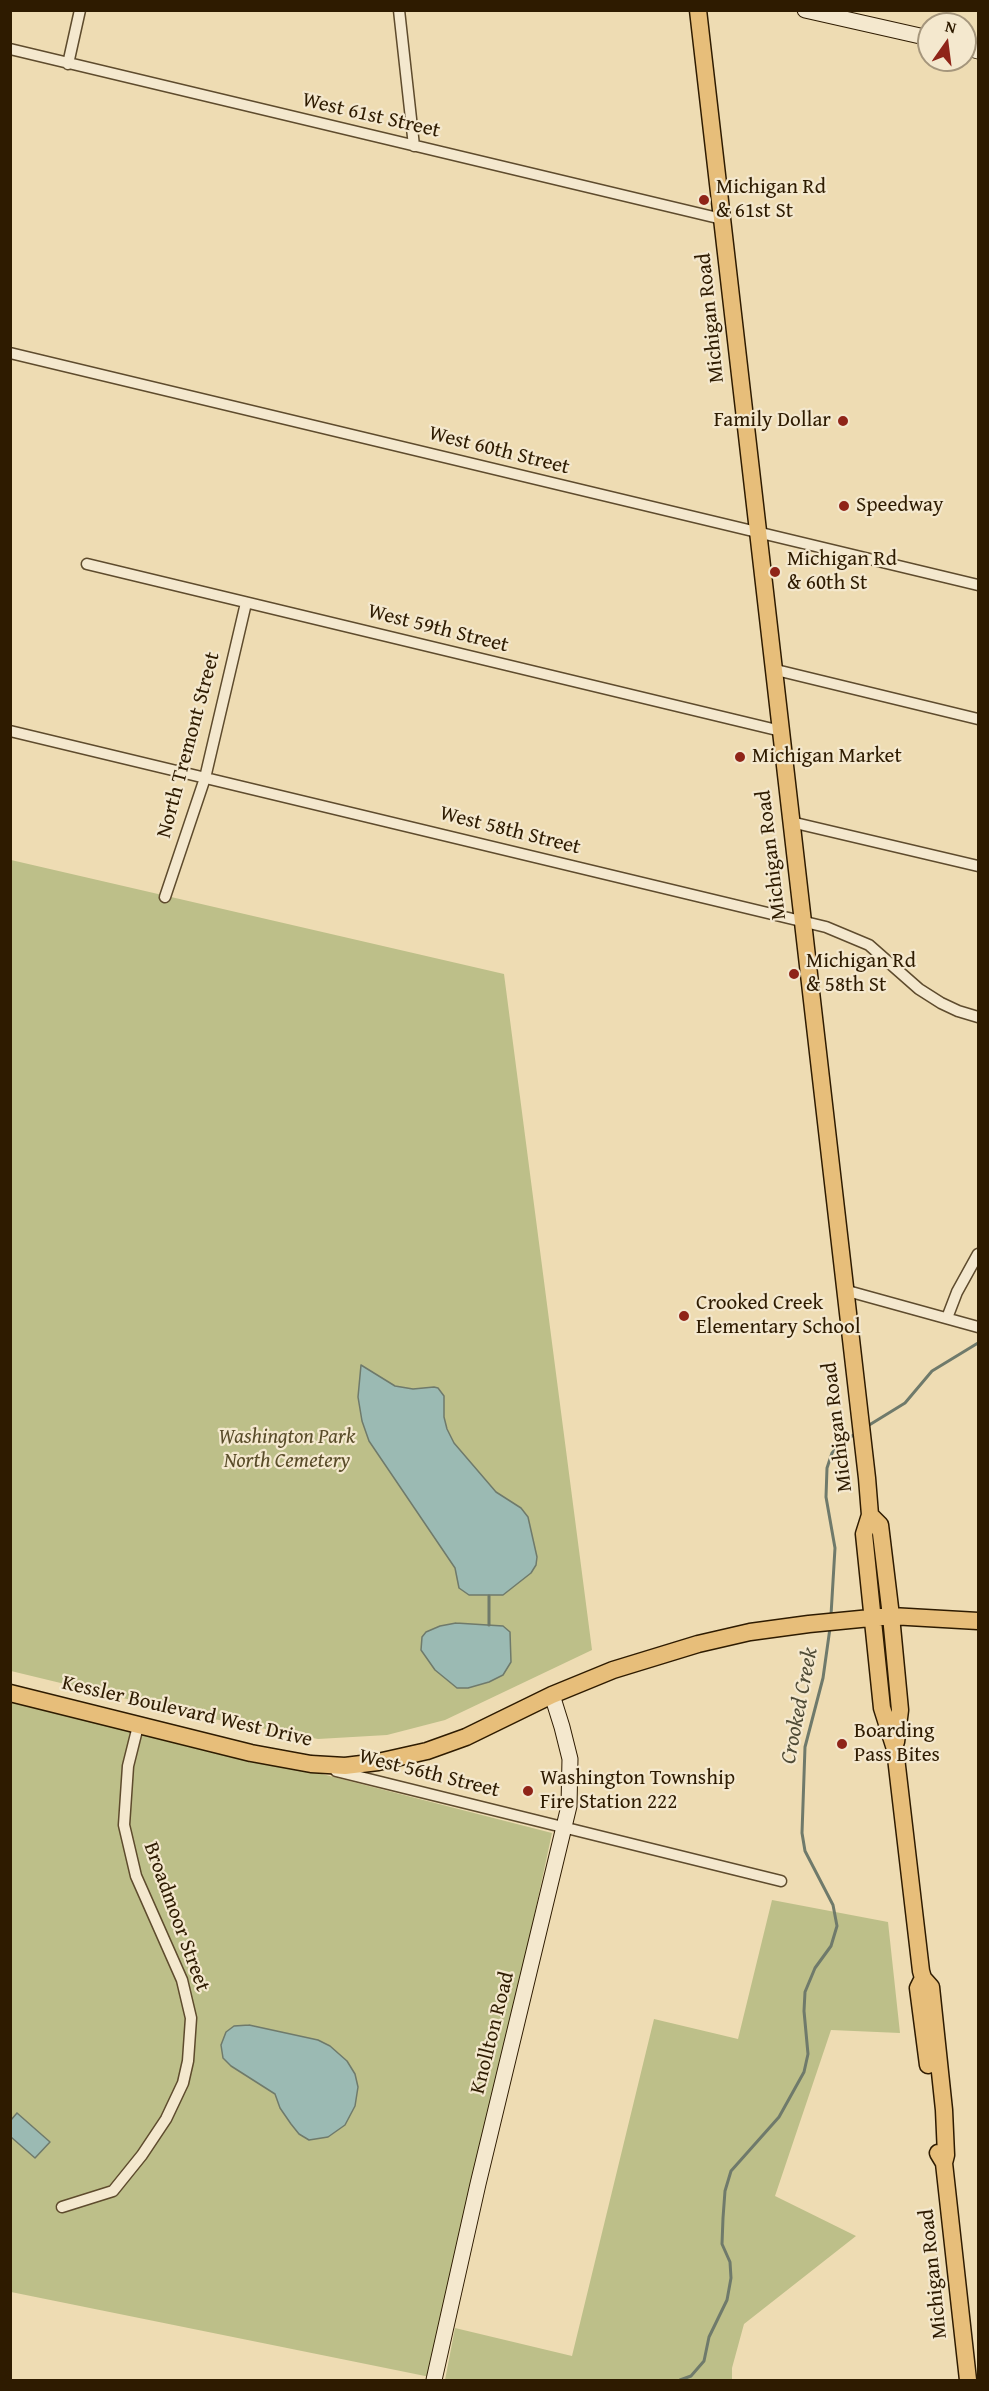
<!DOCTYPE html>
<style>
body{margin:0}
#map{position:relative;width:989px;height:2391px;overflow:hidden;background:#eedcb3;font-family:"Gentium Book Plus",serif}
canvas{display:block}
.frame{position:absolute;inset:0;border:12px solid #2e1b00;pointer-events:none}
.north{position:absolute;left:917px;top:12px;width:60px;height:60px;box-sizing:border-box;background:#f4e8ce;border:2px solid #a5967c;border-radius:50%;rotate:14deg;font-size:16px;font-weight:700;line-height:24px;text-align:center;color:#2e1b00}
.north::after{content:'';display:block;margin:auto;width:21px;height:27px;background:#8f2418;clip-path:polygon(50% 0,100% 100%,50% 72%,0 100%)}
</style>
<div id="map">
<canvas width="989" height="2391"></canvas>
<div class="frame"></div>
<div class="north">N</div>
</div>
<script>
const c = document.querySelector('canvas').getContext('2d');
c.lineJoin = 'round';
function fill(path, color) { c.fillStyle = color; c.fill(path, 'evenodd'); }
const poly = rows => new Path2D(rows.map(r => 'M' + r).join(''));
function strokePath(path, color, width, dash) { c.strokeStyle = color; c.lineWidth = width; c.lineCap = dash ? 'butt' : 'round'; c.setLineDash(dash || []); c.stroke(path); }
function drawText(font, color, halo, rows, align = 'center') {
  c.font = font + ' "Gentium Book Plus",serif'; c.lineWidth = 4.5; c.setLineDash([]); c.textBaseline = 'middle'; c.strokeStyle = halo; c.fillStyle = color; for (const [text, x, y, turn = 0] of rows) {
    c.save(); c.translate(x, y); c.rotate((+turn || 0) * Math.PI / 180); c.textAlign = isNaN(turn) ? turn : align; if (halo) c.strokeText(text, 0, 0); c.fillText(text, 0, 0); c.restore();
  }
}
fill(poly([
 [11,860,504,974,592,1650,445,1720,387,1735,318,1739,193,1715,11,1671],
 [10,1694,552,1833,435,2378,11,2292],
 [772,1900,888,1922,900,2033,831,2030,775,2196,856,2236,744,2324,732,2368,732,2380,445,2380,455,2328,572,2356,654,2019,738,2039]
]), '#bdbf89');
const water = poly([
 [361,1365,395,1386,413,1389,434,1387,438,1388,444,1396,444,1417,447,1429,454,1443,496,1492,521,1508,528,1517,537,1557,536,1565,531,1573,503,1595,469,1595,459,1588,455,1568,369,1441,362,1421,358,1397,361,1365],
 [456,1623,503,1626,510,1632,511,1662,503,1675,489,1682,468,1688,457,1688,435,1670,421,1650,422,1637,426,1632,440,1626,456,1623],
 [249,2025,318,2040,330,2046,347,2061,355,2074,358,2087,355,2106,345,2125,328,2137,309,2140,299,2134,291,2124,280,2108,275,2094,231,2066,223,2058,221,2045,226,2032,234,2026,249,2025],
 [17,2113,50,2142,35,2158,11,2137,11,2120,17,2113]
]);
fill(water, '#9bbab3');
strokePath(water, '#6f7a6b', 1.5);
strokePath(poly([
 [866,1427,905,1403,932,1371,978,1343],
 [831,1615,835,1548,826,1497,827,1468,832,1453,840,1444,855,1434],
 [489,1625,489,1596],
 [680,2380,691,2376,704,2361,709,2337,727,2300,731,2278,730,2262,722,2244,723,2218,725,2191,731,2171,779,2117,804,2072,808,2054,804,2011,805,1992,815,1968,831,1946,837,1926,833,1905,805,1851,802,1833,805,1747,823,1678,830,1628]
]), '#6f7a6b', 3);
const street = poly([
 [399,10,414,146],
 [10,49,722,219],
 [68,64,80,10],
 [10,353,978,585],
 [87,564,781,731],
 [772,669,978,719],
 [10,731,826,927,869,945,919,989,941,1003,958,1011,978,1017],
 [791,822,978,866],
 [165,897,205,778,246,603],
 [844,1290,978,1327],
 [947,1318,957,1292,978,1254],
 [336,1771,781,1881],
 [62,2207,113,2191,142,2155,166,2119,183,2083,188,2061,191,2018,182,1980,136,1876,124,1825,128,1766,138,1726]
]);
const secondary = poly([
 [805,10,929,38],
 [965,47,978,51],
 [434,2380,478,2184,569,1806,570,1759,562,1727,552,1695]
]);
const primary = poly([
 [698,10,867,1478,870,1515,864,1534,882,1708,895,1749,921,1971,923,1978,931,1987,944,2110,946,2155,944,2163],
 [870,1515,880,1525,891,1616,900,1710,896,1742],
 [10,1693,251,1753,311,1764,345,1766,378,1762,427,1751,466,1737,552,1695,613,1670,698,1644,750,1632,809,1624,891,1616,978,1621],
 [923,1978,918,1988,928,2065],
 [938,2153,944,2163,968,2380]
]);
strokePath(street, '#5e4b2d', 13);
strokePath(secondary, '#2e1b00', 17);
strokePath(primary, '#2e1b00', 19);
strokePath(street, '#f4e8ce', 10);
strokePath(secondary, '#f4e8ce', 15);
strokePath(primary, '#e7be7a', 16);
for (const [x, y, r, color] of [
 [704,200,6,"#8f2418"],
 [843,421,6,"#8f2418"],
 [844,506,6,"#8f2418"],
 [775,572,6,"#8f2418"],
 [740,757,6,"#8f2418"],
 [794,974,6,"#8f2418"],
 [684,1316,6,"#8f2418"],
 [842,1744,6,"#8f2418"],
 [528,1791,6,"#8f2418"]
]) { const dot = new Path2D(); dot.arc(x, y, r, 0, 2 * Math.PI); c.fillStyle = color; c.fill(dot); strokePath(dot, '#f4e8ce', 2); }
drawText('21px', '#2e1b00', '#f4e8ce', [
 ["West 61st Street",371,116,13],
 ["Michigan Road",711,318,-96],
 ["West 60th Street",499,451,14],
 ["West 59th Street",438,629,14],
 ["North Tremont Street",189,745,-75],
 ["West 58th Street",510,831,14],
 ["Michigan Road",772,855,-97],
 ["Michigan Road",838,1427,-97],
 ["Kessler Boulevard West Drive",187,1712,13],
 ["West 56th Street",429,1774,14],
 ["Broadmoor Street",176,1917,70],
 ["Knollton Road",493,2033,-76],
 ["Michigan Road",934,2274,-96]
]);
drawText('21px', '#2e1b00', '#f4e8ce', [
 ["Michigan Rd",716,188],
 ["& 61st St",716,212],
 ["Family Dollar",831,421,"right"],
 ["Speedway",856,506],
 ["Michigan Rd",787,560],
 ["& 60th St",787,584],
 ["Michigan Market",752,757],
 ["Michigan Rd",806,962],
 ["& 58th St",806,986],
 ["Crooked Creek",696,1304],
 ["Elementary School",696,1328],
 ["Boarding",854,1732],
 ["Pass Bites",854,1756],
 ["Washington Township",540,1779],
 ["Fire Station 222",540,1803]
], 'left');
drawText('italic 21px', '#594c29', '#f4e8ce', [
 ["Washington Park",287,1438],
 ["North Cemetery",287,1462]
]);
drawText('italic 22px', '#4f4b36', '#f4e8ce', [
 ["Crooked Creek",800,1706,-79]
]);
</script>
